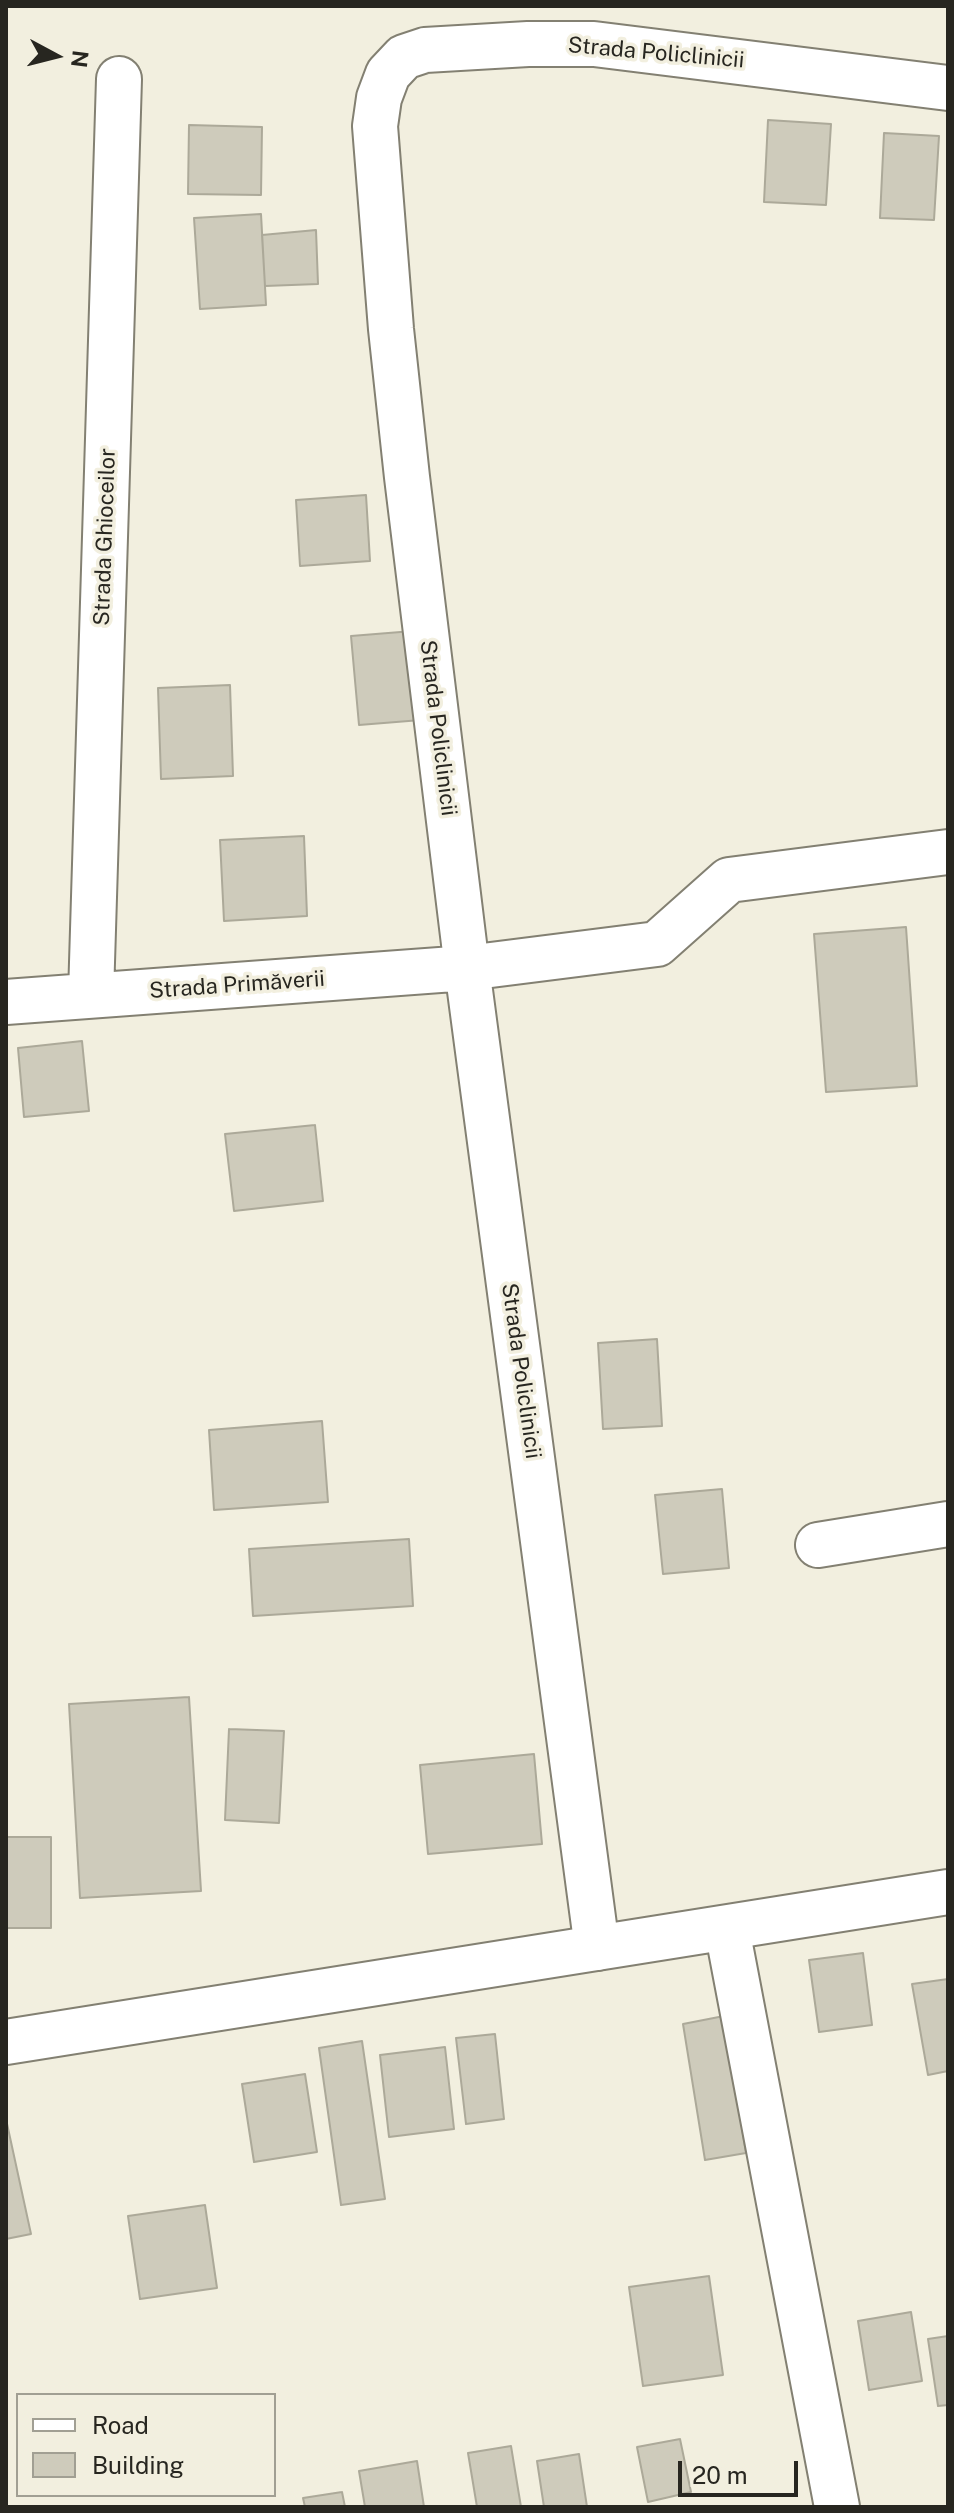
<!DOCTYPE html>
<meta charset="utf-8">
<style>
body{margin:0}
#map{position:relative;width:954px;height:2513px;overflow:hidden;background:#f2efdf;font-family:"Public Sans",sans-serif}
canvas{display:block}
.frame{position:absolute;inset:0;border:8px solid #272620;pointer-events:none}
.legend{position:absolute;left:16px;top:2393px;width:260px;height:104px;box-sizing:border-box;background:#f2efdf;border:2px solid #a19f93;margin:0;padding:10px 14px;list-style:none;font-size:24px;color:#272620}
.legend li{display:flex;align-items:center;gap:16px;height:40px}
.legend b{width:40px;border:2px solid #a19f93}
.north{position:absolute;left:16px;top:16px;width:80px;height:80px;-webkit-text-stroke:6px #f2efdf;paint-order:stroke;rotate:97deg;font-size:22px;font-weight:700;line-height:32px;text-align:center;color:#272620}
.north::after{content:'';display:block;margin:auto;width:28px;height:36px;background:#272620;clip-path:polygon(50% 0,100% 100%,50% 72%,0 100%)}
.scale{position:absolute;left:678px;top:2461px;width:120px;height:36px;box-sizing:border-box;border:4px solid #272620;border-top:0;padding-left:10px;font-size:24px;line-height:28px;white-space:nowrap;color:#272620;-webkit-text-stroke:6px #f2efdf;paint-order:stroke}
</style>
<div id="map">
<canvas width="954" height="2513"></canvas>
<div class="frame"></div>
<ul class="legend">
<li><b style="height:10px;background:#fff"></b>Road</li>
<li><b style="height:22px;background:#cecbbb"></b>Building</li>
</ul>
<div class="north">N</div>
<div class="scale">20 m</div>
</div>
<script>
const c = document.querySelector('canvas').getContext('2d');
c.lineJoin = 'round';
function fill(path, color) { c.fillStyle = color; c.fill(path, 'evenodd'); }
const poly = rows => new Path2D(rows.map(r => 'M' + r).join(''));
function strokePath(path, color, width, dash) { c.strokeStyle = color; c.lineWidth = width; c.lineCap = dash ? 'butt' : 'round'; c.setLineDash(dash || []); c.stroke(path); }
function drawText(font, color, halo, rows, align = 'center') {
  c.font = font + ' "Public Sans",sans-serif'; c.lineWidth = 7; c.setLineDash([]); c.textBaseline = 'middle'; c.strokeStyle = halo; c.fillStyle = color; for (const [text, x, y, turn = 0] of rows) {
    c.save(); c.translate(x, y); c.rotate((+turn || 0) * Math.PI / 180); c.textAlign = isNaN(turn) ? turn : align; if (halo) c.strokeText(text, 0, 0); c.fillText(text, 0, 0); c.restore();
  }
}
const building = poly([
 [768,120,831,124,826,205,764,202,768,120],
 [189,125,262,127,261,195,188,194,189,125],
 [884,133,939,136,934,220,880,218,884,133],
 [261,214,266,305,200,309,194,218,261,214],
 [316,230,318,284,265,286,262,235,316,230],
 [366,495,370,561,300,566,296,500,366,495],
 [413,631,421,720,359,725,351,636,413,631],
 [230,685,233,776,161,779,158,688,230,685],
 [304,836,307,916,224,921,220,840,304,836],
 [906,927,917,1086,826,1092,814,934,906,927],
 [82,1041,89,1111,24,1117,18,1048,82,1041],
 [315,1125,323,1201,234,1211,225,1134,315,1125],
 [657,1339,662,1426,603,1429,598,1343,657,1339],
 [322,1421,328,1502,214,1510,209,1430,322,1421],
 [722,1489,729,1568,663,1574,655,1495,722,1489],
 [409,1539,413,1606,253,1616,249,1549,409,1539],
 [189,1697,201,1891,80,1898,69,1704,189,1697],
 [229,1729,284,1731,279,1823,225,1820,229,1729],
 [534,1754,542,1844,428,1854,420,1765,534,1754],
 [6,1837,51,1837,51,1928,6,1928,6,1837],
 [863,1953,872,2025,819,2032,809,1960,863,1953],
 [948,1979,948,2071,928,2075,912,1984,948,1979],
 [724,2016,746,2153,705,2160,683,2024,724,2016],
 [495,2034,504,2119,466,2124,456,2038,495,2034],
 [362,2041,385,2199,341,2205,319,2048,362,2041],
 [445,2047,454,2129,389,2137,380,2055,445,2047],
 [305,2074,317,2152,254,2162,242,2084,305,2074],
 [6,2119,31,2234,6,2239,6,2119],
 [205,2205,217,2288,140,2299,128,2216,205,2205],
 [709,2276,723,2375,643,2386,629,2287,709,2276],
 [911,2312,922,2381,869,2390,858,2321,911,2312],
 [948,2336,948,2405,938,2406,928,2339,948,2336],
 [680,2439,691,2492,648,2502,637,2447,680,2439],
 [511,2446,521,2507,477,2507,468,2453,511,2446],
 [579,2454,587,2507,544,2507,537,2461,579,2454],
 [417,2461,424,2507,365,2507,359,2471,417,2461],
 [342,2492,345,2507,305,2507,303,2498,342,2492]
]);
fill(building, '#cecbbb');
strokePath(building, '#aca999', 2);
const minor = poly([
 [91,995,119,79],
 [6,1002,467,968,657,944,729,880,948,852],
 [818,1545,948,1524],
 [727,1929,837,2507],
 [597,1948,467,968,407,477,391,329,375,126,379,98,388,74,404,57,425,50,528,44,594,44,948,88]
]);
const major = poly([
 [6,2042,948,1892]
]);
strokePath(minor, '#838072', 48);
strokePath(major, '#838072', 48);
strokePath(minor, '#fff', 44);
strokePath(major, '#fff', 44);
drawText('22px', '#272620', '#f2efdf', [
 ["Strada Policlinicii",656,53,5],
 ["Strada Ghioceilor",105,537,-88],
 ["Strada Policlinicii",438,728,83],
 ["Strada Primăverii",237,985,-4],
 ["Strada Policlinicii",521,1371,82]
]);
</script>
